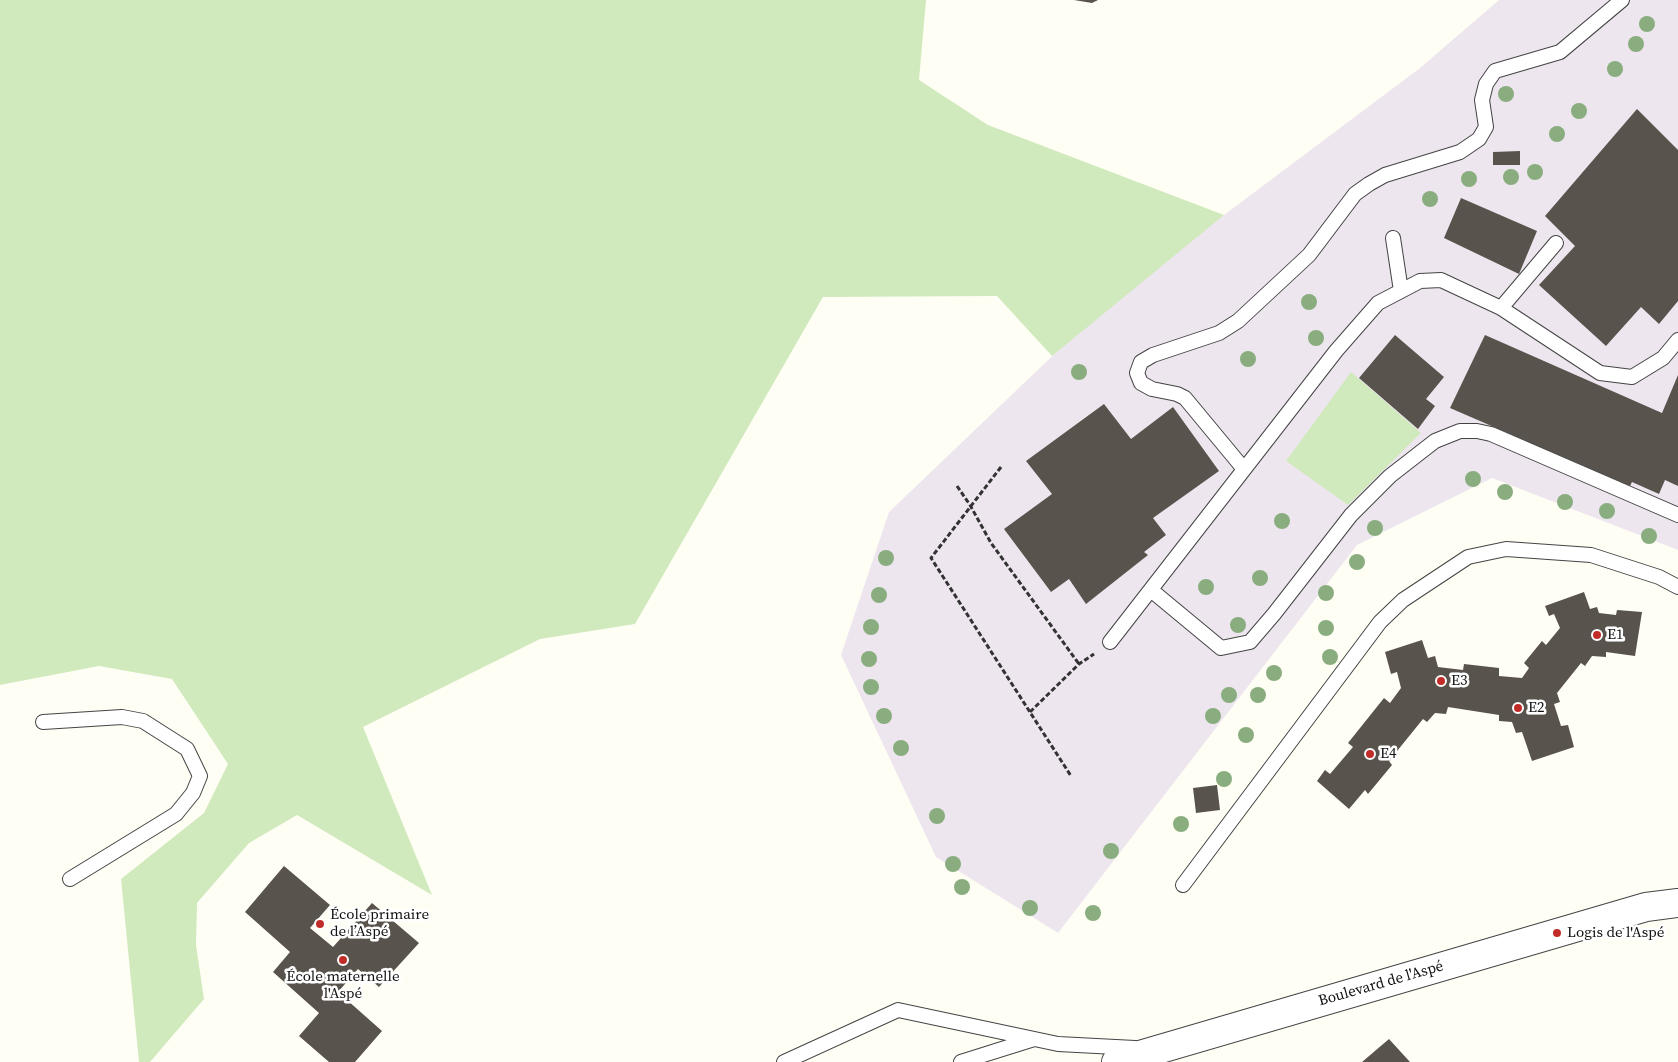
<!DOCTYPE html>
<meta charset="utf-8">
<style>
body{margin:0}
canvas{display:block;background:#fffef4}
</style>
<canvas width="1678" height="1062"></canvas>
<script>
const c = document.querySelector('canvas').getContext('2d');
c.lineJoin = 'round';
function fill(path, color) { c.fillStyle = color; c.fill(path, 'evenodd'); }
const poly = rows => new Path2D(rows.map(r => 'M' + r).join(''));
function strokePath(path, color, width, dash) { c.strokeStyle = color; c.lineWidth = width; c.lineCap = dash ? 'butt' : 'round'; c.setLineDash(dash || []); c.stroke(path); }
function drawText(font, color, halo, rows, align = 'center') {
  c.font = font + ' "Source Serif 4",serif'; c.lineWidth = 5; c.setLineDash([]); c.textBaseline = 'middle'; c.strokeStyle = halo; c.fillStyle = color; for (const [text, x, y, turn = 0] of rows) {
    c.save(); c.translate(x, y); c.rotate((+turn || 0) * Math.PI / 180); c.textAlign = isNaN(turn) ? turn : align; if (halo) c.strokeText(text, 0, 0); c.fillText(text, 0, 0); c.restore();
  }
}
fill(poly([
 [1499,0,1678,0,1678,550,1492,478,1357,545,1058,933,936,857,841,655,889,512,1112,299,1420,68]
]), '#eee6ef');
fill(poly([
 [0,0,926,0,919,80,988,125,1224,215,1052,356,997,296,823,297,635,624,540,639,363,727,432,895,297,815,249,843,197,903,196,945,204,999,150,1062,139,1062,121,879,204,813,228,764,172,679,99,666,0,685],
 [1351,372,1421,433,1348,505,1286,461]
]), '#d1eabd');
fill(poly([
 [1074,0,1098,0,1092,3],
 [1637,109,1678,150,1678,301,1659,324,1641,307,1606,346,1539,285,1575,246,1545,216],
 [1520,151,1520,165,1493,165,1493,152],
 [1461,198,1537,231,1519,274,1444,238],
 [1395,335,1444,377,1426,399,1435,406,1418,429,1359,378],
 [1485,335,1662,413,1678,375,1678,486,1665,480,1659,494,1632,482,1630,486,1450,408],
 [1104,404,1131,439,1173,407,1219,471,1153,518,1166,535,1144,552,1148,555,1086,604,1069,579,1051,592,1004,529,1052,494,1026,461],
 [1584,592,1590,609,1597,607,1599,613,1616,615,1617,610,1642,612,1635,656,1606,652,1606,657,1592,656,1585,666,1581,663,1557,693,1560,702,1554,704,1561,726,1568,725,1574,747,1532,761,1522,732,1516,733,1512,722,1499,721,1499,715,1448,707,1446,714,1435,713,1427,722,1423,719,1389,761,1392,765,1368,794,1365,790,1349,809,1317,781,1325,770,1330,774,1353,747,1348,743,1384,698,1390,703,1401,688,1397,672,1391,674,1385,652,1422,640,1428,658,1435,656,1438,667,1463,670,1464,664,1499,668,1499,676,1522,678,1529,668,1524,663,1542,641,1546,645,1560,628,1554,614,1549,616,1545,606],
 [1217,785,1220,810,1196,813,1193,788],
 [284,866,330,905,310,928,333,947,372,903,419,943,379,987,358,969,338,992,382,1031,355,1062,329,1062,299,1036,319,1013,273,972,290,952,245,912],
 [1389,1039,1410,1062,1362,1062]
]), '#59534d');
const service = poly([
 [1393,238,1401,291],
 [1501,308,1556,243],
 [1243,468,1185,398,1177,394,1152,389,1141,383,1137,373,1141,362,1153,355,1219,333,1238,321,1309,255,1355,194,1369,184,1385,175,1460,152,1479,139,1486,127,1482,100,1486,84,1495,71,1560,52,1622,0],
 [1151,590,1221,648,1250,642,1274,614,1351,515,1390,476,1435,441,1460,431,1477,431,1491,434,1678,515],
 [1110,642,1336,351,1378,303,1401,291,1420,281,1441,280,1501,308,1600,373,1632,377,1663,358,1678,340],
 [43,722,122,717,143,721,187,749,200,776,193,793,176,814,70,879],
 [1183,885,1380,622,1403,600,1468,557,1506,549,1591,555,1659,577,1678,587],
 [784,1062,898,1010,1058,1044,1135,1048],
 [961,1062,1034,1039]
]);
const tertiary = poly([
 [1116,1062,1646,907,1678,903]
]);
strokePath(service, '#444', 16);
strokePath(tertiary, '#444', 30);
strokePath(poly([
 [1001,467,931,558,1071,776],
 [957,486,970,505,991,543,1079,664],
 [1030,712,1079,664,1094,654]
]), '#333', 3, [5, 2.5]);
strokePath(service, '#fff', 14);
strokePath(tertiary, '#fff', 28);
c.fillStyle = '#89ad7f';
for (const [x, y] of [
 [1647,24],
 [1636,44],
 [1615,69],
 [1506,94],
 [1579,111],
 [1557,134],
 [1535,172],
 [1511,177],
 [1469,179],
 [1430,199],
 [1309,302],
 [1316,338],
 [1248,359],
 [1079,372],
 [1473,479],
 [1505,492],
 [1565,502],
 [1607,511],
 [1282,521],
 [1375,528],
 [1649,536],
 [886,558],
 [1357,562],
 [1260,578],
 [1206,587],
 [1326,593],
 [879,595],
 [1238,625],
 [871,627],
 [1326,628],
 [1330,657],
 [869,659],
 [1274,673],
 [871,687],
 [1229,695],
 [1258,695],
 [884,716],
 [1213,716],
 [1246,735],
 [901,748],
 [1224,779],
 [937,816],
 [1181,824],
 [1111,851],
 [953,864],
 [962,887],
 [1030,908],
 [1093,913]
]) { c.beginPath(); c.arc(x, y, 8, 0, 2 * Math.PI); c.fill(); }
for (const [x, y, r, color] of [
 [1597,635,5,"#c22c28"],
 [1441,681,5,"#c22c28"],
 [1518,708,5,"#c22c28"],
 [1370,754,5,"#c22c28"],
 [320,924,5,"#c22c28"],
 [1557,933,5,"#c22c28"],
 [343,960,5,"#c22c28"]
]) { const dot = new Path2D(); dot.arc(x, y, r, 0, 2 * Math.PI); c.fillStyle = color; c.fill(dot); strokePath(dot, '#fff', 2); }
drawText('15px', '#111', '#fff', [
 ["E1",1607,635],
 ["E3",1451,681],
 ["E2",1528,708],
 ["E4",1380,754],
 ["École primaire",330,915],
 ["de l’Aspé",330,932],
 ["Logis de l'Aspé",1567,933],
 ["École maternelle",343,977,"center"],
 ["l'Aspé",343,994,"center"]
], 'left');
drawText('15px', '#111', '#fff', [
 ["Boulevard de l'Aspé",1381,984,-16]
]);
</script>
